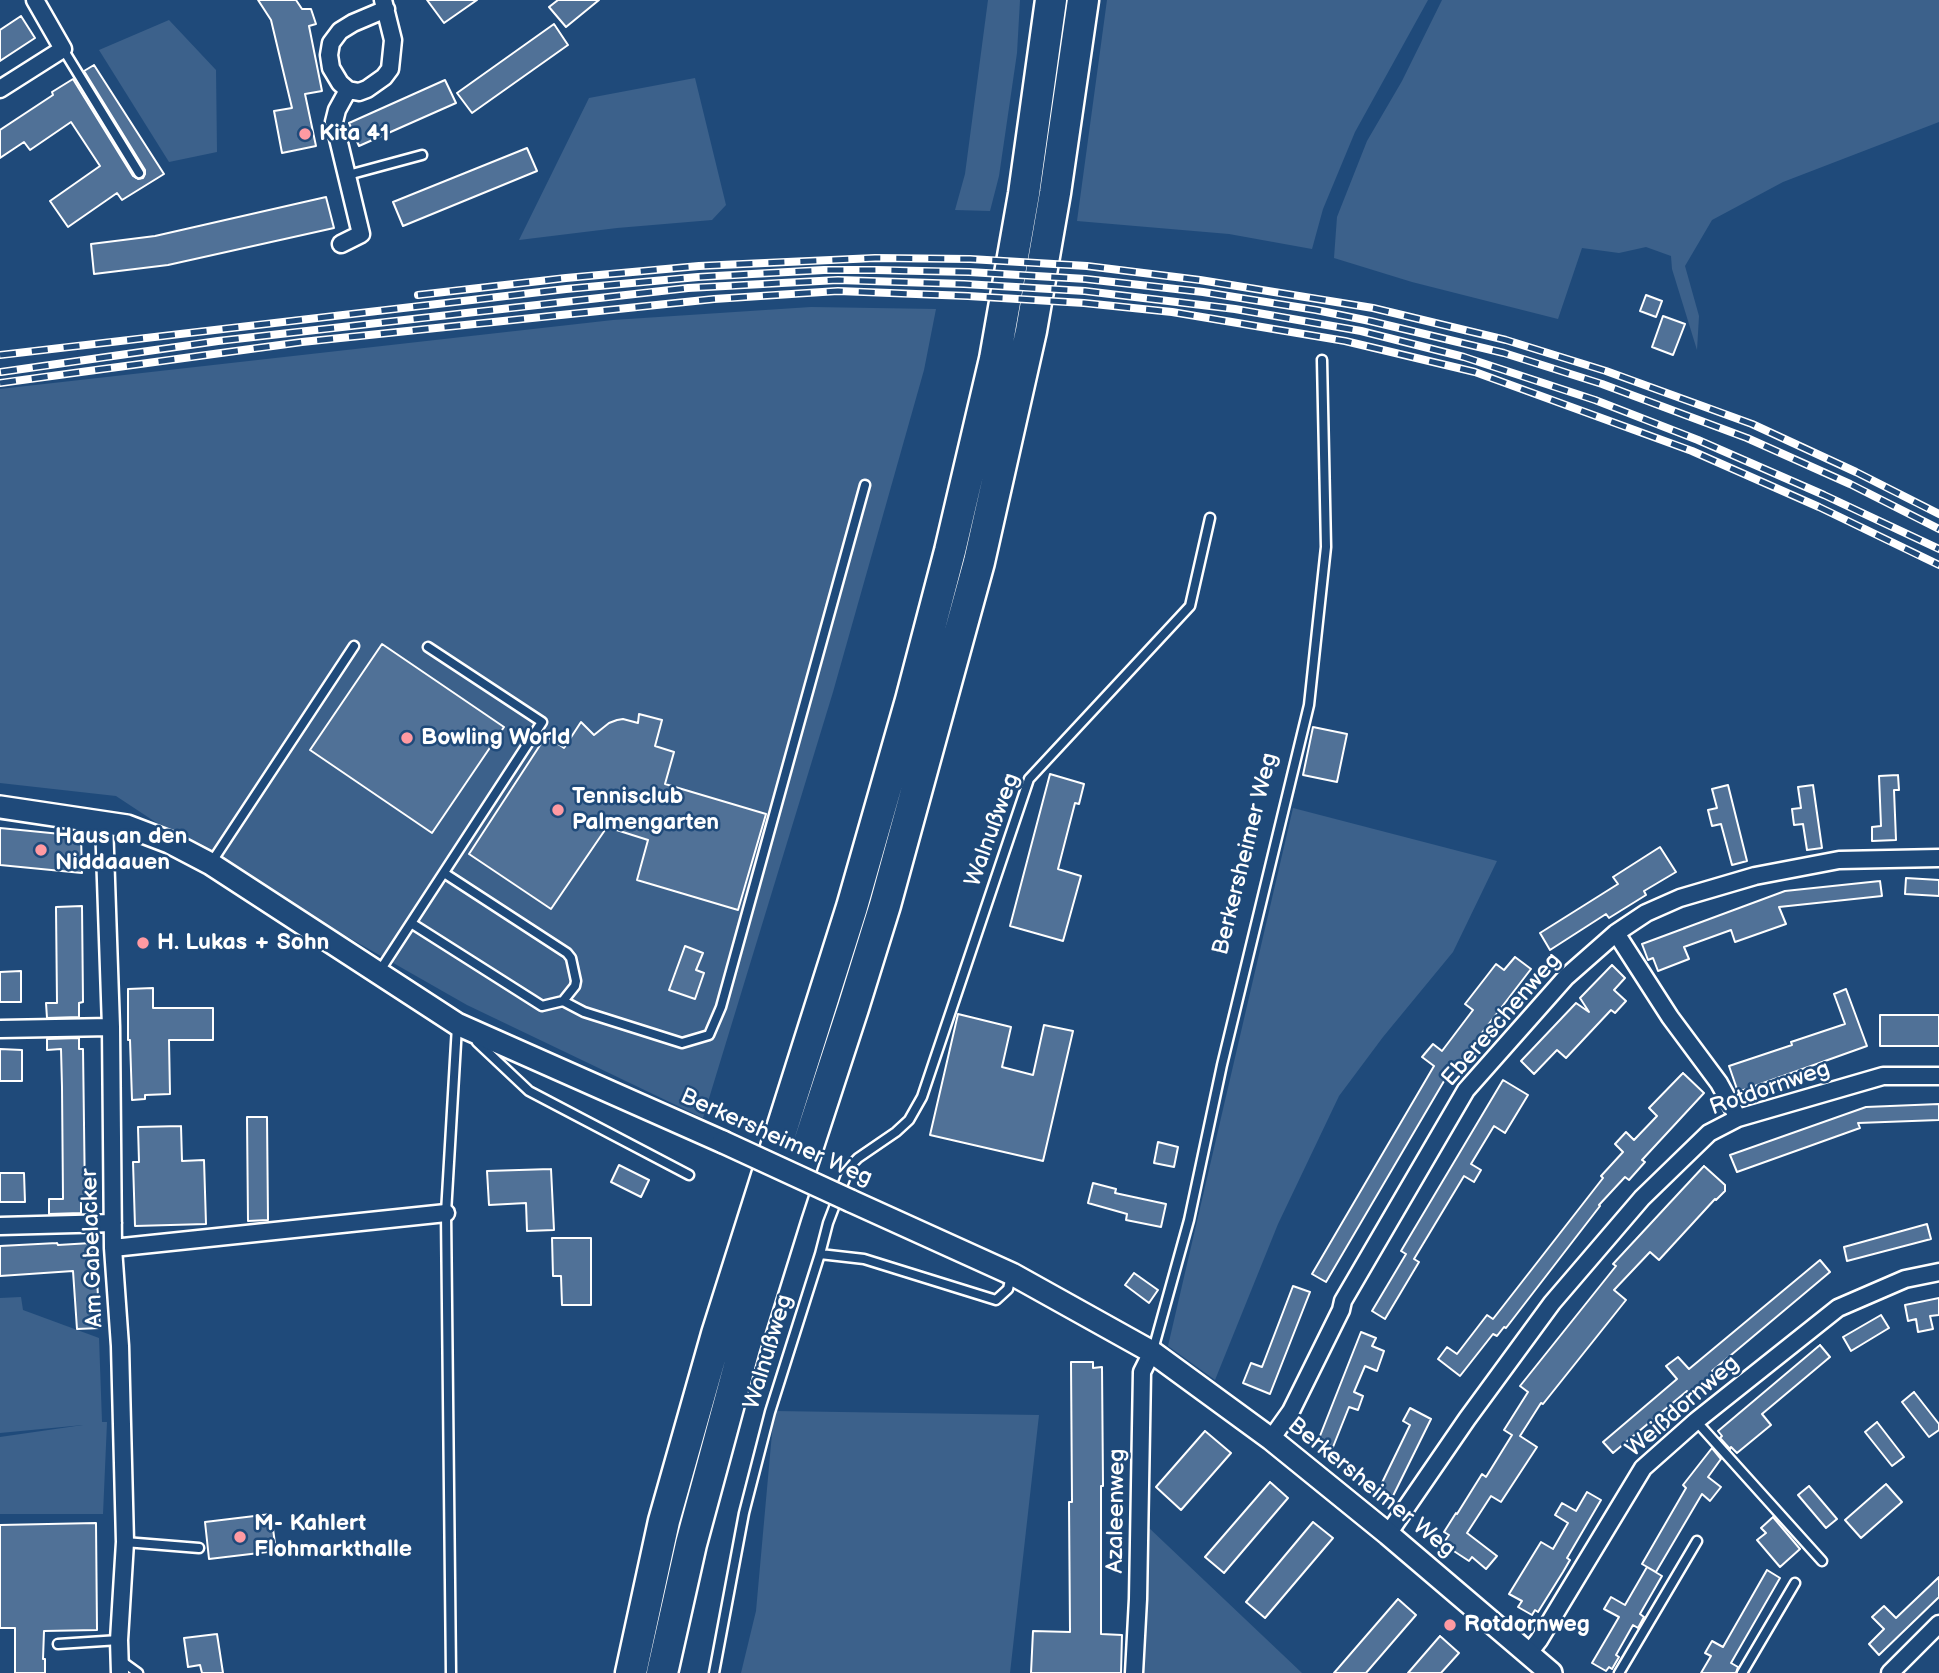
<!DOCTYPE html>
<meta charset="utf-8">
<style>
body{margin:0}
canvas{display:block;background:#1f4a7a}
</style>
<canvas width="1939" height="1673"></canvas>
<script>
const c = document.querySelector('canvas').getContext('2d');
c.lineJoin = 'round';
function fill(path, color) { c.fillStyle = color; c.fill(path, 'evenodd'); }
const poly = rows => new Path2D(rows.map(r => 'M' + r).join(''));
function strokePath(path, color, width, dash) { c.strokeStyle = color; c.lineWidth = width; c.lineCap = dash ? 'butt' : 'round'; c.setLineDash(dash || []); c.stroke(path); }
function drawText(font, color, halo, rows, align = 'center') {
  c.font = font + ' "Balsamiq Sans",sans-serif'; c.lineWidth = 5; c.setLineDash([]); c.textBaseline = 'middle'; c.strokeStyle = halo; c.fillStyle = color; for (const [text, x, y, turn = 0] of rows) {
    c.save(); c.translate(x, y); c.rotate((+turn || 0) * Math.PI / 180); c.textAlign = isNaN(turn) ? turn : align; if (halo) c.strokeText(text, 0, 0); c.fillText(text, 0, 0); c.restore();
  }
}
fill(poly([
 [988,0,1020,0,1017,53,999,176,990,211,955,210,965,174],
 [1107,0,1428,0,1355,132,1323,209,1312,249,1229,234,1077,221],
 [1442,0,1939,0,1939,122,1783,182,1712,220,1685,266,1699,316,1697,350,1672,269,1671,256,1646,247,1619,253,1582,248,1558,319,1412,282,1334,258,1337,217,1367,141,1402,81],
 [169,20,216,70,217,152,169,162,99,50],
 [695,78,726,205,712,220,617,228,519,240,589,98],
 [811,307,936,309,924,370,833,692,703,1118,467,1005,216,862,116,796,0,783,0,389,613,320],
 [1293,808,1497,861,1453,952,1383,1037,1339,1096,1278,1224,1215,1380,1168,1346],
 [21,1297,23,1310,99,1338,102,1422,107,1422,103,1514,0,1514,0,1437,83,1425,0,1433,0,1298],
 [774,1411,1039,1415,1010,1673,741,1673,756,1611],
 [1148,1527,1302,1673,1144,1673]
]), '#3c618b');
const building = poly([
 [258,0,296,0,302,9,311,9,316,24,309,26,322,91,305,94,316,146,282,153,274,111,292,108,271,20,258,0],
 [427,0,477,0,444,23,427,0],
 [558,0,599,0,566,27,549,7,558,0],
 [21,16,35,38,0,61,0,30,21,16],
 [554,24,568,45,472,113,457,93,554,24],
 [94,65,164,174,122,200,117,193,68,227,50,201,100,166,71,122,30,150,24,142,0,158,0,130,53,95,52,92,73,79,133,176,138,179,143,178,145,174,145,170,84,71,94,65],
 [445,80,456,103,359,146,349,123,445,80],
 [527,148,537,171,403,226,393,202,527,148],
 [326,197,334,228,168,265,94,274,91,244,155,236,326,197],
 [1646,295,1662,301,1656,317,1640,311,1646,295],
 [1663,316,1685,324,1673,355,1652,347,1663,316],
 [382,644,504,727,432,833,310,750,382,644],
 [639,714,662,720,655,746,674,752,665,784,766,814,738,910,637,880,648,840,607,827,551,909,469,854,546,736,564,748,581,722,594,735,609,723,617,720,623,719,638,723,639,714],
 [1313,727,1347,734,1337,782,1303,775,1313,727],
 [1050,774,1084,784,1079,804,1075,803,1058,869,1081,876,1063,941,1010,926,1050,774],
 [1898,775,1899,790,1894,790,1896,840,1872,841,1872,827,1881,826,1879,776,1898,775],
 [1728,785,1747,861,1732,865,1721,824,1712,826,1708,810,1717,808,1712,789,1728,785],
 [1813,785,1822,848,1807,850,1803,824,1794,825,1792,809,1801,808,1798,787,1813,785],
 [0,828,81,836,82,873,0,865,0,828],
 [1660,847,1676,872,1644,891,1646,895,1609,918,1606,914,1550,950,1540,933,1618,884,1613,877,1660,847],
 [1906,878,1939,880,1939,896,1905,894,1906,878],
 [1880,881,1882,896,1779,907,1786,924,1735,942,1731,930,1684,947,1689,959,1658,971,1653,958,1648,960,1642,944,1785,891,1880,881],
 [82,906,83,1002,79,1003,79,1017,47,1018,46,1003,57,1003,56,907,82,906],
 [685,946,703,953,696,970,704,973,695,999,669,990,685,946],
 [1515,957,1531,969,1448,1077,1447,1076,1326,1282,1312,1274,1434,1066,1422,1057,1433,1044,1442,1051,1473,1010,1465,1004,1486,977,1496,964,1504,970,1515,957],
 [1612,965,1625,978,1614,990,1626,1001,1615,1013,1611,1010,1566,1058,1557,1050,1534,1074,1521,1061,1576,1003,1589,1012,1580,998,1612,965],
 [21,971,21,1002,0,1002,0,972,21,971],
 [153,988,153,1008,213,1008,213,1040,169,1040,170,1094,145,1095,145,1099,132,1100,130,1040,128,1040,128,989,153,988],
 [1846,989,1867,1046,1738,1092,1729,1066,1792,1045,1791,1042,1845,1024,1834,994,1846,989],
 [958,1014,1011,1027,1002,1067,1033,1075,1044,1025,1073,1031,1043,1161,930,1135,958,1014],
 [1880,1015,1939,1015,1939,1046,1880,1046,1880,1015],
 [79,1038,79,1049,83,1049,85,1199,81,1199,81,1213,49,1214,49,1199,63,1199,62,1087,61,1049,47,1050,47,1039,79,1038],
 [0,1049,22,1050,22,1081,0,1081,0,1049],
 [1683,1073,1704,1093,1642,1160,1645,1162,1629,1180,1625,1177,1599,1205,1600,1206,1506,1328,1504,1327,1497,1336,1493,1334,1460,1376,1438,1359,1447,1347,1457,1354,1487,1315,1493,1319,1603,1178,1601,1176,1623,1152,1615,1144,1626,1132,1634,1140,1657,1116,1649,1108,1683,1073],
 [1503,1080,1528,1095,1505,1133,1494,1126,1471,1164,1481,1170,1474,1182,1464,1176,1414,1259,1419,1262,1385,1319,1372,1311,1406,1254,1401,1251,1503,1080],
 [1939,1104,1939,1120,1858,1123,1860,1128,1737,1172,1730,1155,1866,1107,1939,1104],
 [247,1117,267,1117,268,1220,248,1221,247,1117],
 [181,1126,182,1161,204,1160,206,1224,135,1226,133,1162,139,1162,138,1127,181,1126],
 [1158,1142,1178,1147,1174,1167,1154,1163,1158,1142],
 [619,1165,649,1180,641,1197,611,1182,619,1165],
 [1704,1166,1725,1185,1725,1191,1716,1200,1715,1199,1659,1260,1650,1252,1614,1290,1626,1300,1543,1404,1541,1403,1520,1436,1537,1447,1501,1502,1491,1496,1467,1533,1497,1556,1486,1569,1472,1557,1469,1561,1443,1544,1449,1535,1444,1532,1456,1513,1457,1514,1482,1474,1486,1477,1512,1435,1504,1430,1528,1392,1520,1386,1616,1266,1613,1264,1704,1166],
 [551,1169,554,1230,527,1231,526,1203,489,1205,487,1171,551,1169],
 [0,1173,24,1173,25,1202,0,1202,0,1173],
 [1093,1183,1116,1189,1115,1193,1166,1204,1161,1227,1126,1220,1127,1214,1088,1203,1093,1183],
 [1927,1224,1931,1239,1847,1261,1844,1247,1927,1224],
 [552,1238,591,1238,591,1305,562,1305,561,1276,553,1276,552,1238],
 [57,1243,58,1245,91,1243,93,1264,96,1264,100,1328,77,1329,73,1271,0,1276,0,1246,57,1243],
 [1820,1260,1830,1272,1712,1371,1715,1374,1689,1395,1687,1391,1613,1453,1603,1442,1677,1379,1666,1366,1678,1357,1689,1369,1820,1260],
 [1134,1273,1158,1290,1149,1303,1125,1285,1134,1273],
 [1293,1286,1310,1292,1270,1394,1243,1383,1251,1363,1262,1367,1293,1286],
 [1939,1298,1939,1315,1930,1316,1933,1329,1918,1332,1916,1319,1908,1321,1905,1305,1939,1298],
 [1881,1315,1889,1328,1851,1351,1843,1337,1881,1315],
 [1361,1332,1376,1338,1372,1346,1384,1351,1377,1371,1365,1366,1354,1392,1363,1396,1358,1410,1349,1407,1333,1447,1318,1441,1361,1332],
 [1820,1345,1830,1357,1762,1414,1771,1425,1737,1453,1731,1447,1730,1449,1720,1438,1722,1436,1718,1431,1820,1345],
 [1071,1362,1093,1362,1093,1368,1102,1367,1103,1486,1101,1486,1101,1634,1122,1635,1121,1673,1031,1673,1033,1631,1070,1632,1069,1502,1072,1502,1071,1362],
 [1914,1392,1939,1424,1939,1430,1929,1437,1902,1402,1914,1392],
 [1410,1408,1431,1419,1392,1498,1378,1491,1410,1425,1403,1421,1410,1408],
 [1877,1422,1904,1457,1892,1466,1865,1432,1877,1422],
 [1205,1431,1231,1453,1181,1510,1156,1487,1205,1431],
 [1712,1448,1721,1459,1708,1477,1721,1487,1710,1501,1702,1494,1656,1572,1642,1564,1686,1488,1683,1485,1712,1448],
 [1270,1482,1288,1498,1224,1573,1205,1557,1270,1482],
 [1886,1484,1902,1502,1861,1538,1845,1520,1886,1484],
 [1809,1486,1837,1519,1826,1528,1798,1495,1809,1486],
 [1587,1492,1601,1500,1567,1558,1570,1560,1563,1572,1538,1612,1535,1610,1532,1615,1518,1607,1522,1601,1509,1594,1541,1542,1553,1549,1568,1523,1555,1515,1562,1503,1576,1511,1587,1492],
 [271,1514,276,1551,209,1559,205,1522,271,1514],
 [1773,1517,1800,1549,1780,1567,1757,1540,1766,1533,1761,1528,1773,1517],
 [1313,1522,1333,1538,1265,1618,1246,1602,1313,1522],
 [96,1523,97,1630,44,1631,43,1659,45,1659,45,1673,15,1673,15,1628,0,1628,0,1525,96,1523],
 [1647,1567,1662,1576,1640,1614,1644,1617,1638,1628,1633,1625,1616,1655,1619,1657,1612,1669,1609,1667,1606,1671,1592,1663,1619,1617,1604,1609,1611,1597,1625,1605,1647,1567],
 [1767,1570,1780,1578,1731,1663,1738,1667,1736,1673,1701,1673,1711,1656,1705,1653,1712,1641,1723,1647,1767,1570],
 [1939,1577,1939,1597,1879,1655,1869,1644,1884,1629,1872,1617,1884,1606,1896,1618,1939,1577],
 [1398,1599,1416,1615,1366,1673,1334,1673,1398,1599],
 [217,1634,223,1673,202,1673,200,1665,188,1667,184,1638,217,1634],
 [1440,1636,1459,1653,1441,1673,1408,1673,1440,1636]
]);
fill(building, '#507197');
strokePath(building, '#fff', 2);
const service = poly([
 [63,49,139,173],
 [348,175,422,155],
 [211,863,354,646],
 [411,923,542,1006,563,1001,575,986,576,981,571,958,567,953,444,873],
 [379,972,542,722,428,647],
 [563,1001,584,1012,682,1043,709,1035,721,1007,865,485],
 [477,1042,529,1091,689,1175],
 [820,1254,828,1223,846,1176,852,1164,858,1158,896,1132,909,1120,922,1097,1029,779,1190,606,1210,518],
 [1153,1350,1189,1220,1222,1065,1309,705,1326,547,1322,360],
 [1696,1421,1822,1561],
 [125,1542,199,1548],
 [58,1644,119,1640],
 [120,1660,138,1673],
 [451,1673,446,1213,457,1026],
 [714,1673,744,1513,770,1412,820,1254,864,1259,996,1300,1008,1289,1011,1276],
 [1619,1673,1697,1541],
 [1742,1673,1795,1583]
]);
const minor = poly([
 [0,89,63,49,35,0],
 [348,90,340,83,331,68,329,55,331,43,340,31,353,23,386,9],
 [341,244,361,234,334,122,337,110,348,90,359,92,367,89,384,77,390,69,393,40,383,0],
 [104,822,111,1027,113,1248,120,1346,125,1542,119,1640,120,1673],
 [1616,933,1670,1017,1719,1083,1738,1118],
 [0,1029,111,1027],
 [0,1226,113,1223],
 [113,1248,446,1213],
 [1271,1439,1291,1411,1341,1310,1343,1301,1466,1090,1566,977,1616,933,1646,913,1680,898,1755,876,1839,860,1939,858],
 [1388,1534,1467,1419,1552,1303,1642,1198,1709,1133,1738,1118,1883,1076,1939,1076],
 [1528,1654,1539,1640,1643,1468,1696,1421,1838,1308,1905,1279,1939,1272],
 [1134,1673,1138,1599,1142,1372,1152,1352],
 [1890,1673,1939,1624]
]);
const tertiary = poly([
 [0,807,127,826,169,842,211,864,457,1024,723,1142],
 [851,1201,1012,1274,1152,1352,1271,1439,1388,1534,1551,1673]
]);
const motorway = poly([
 [631,1673,664,1521,717,1334,852,907,911,700,950,551,995,359,1024,194,1051,0],
 [662,1673,691,1544,744,1348,786,1213,853,1008,885,905,979,562,1031,331,1055,193,1083,0]
]);
strokePath(service, '#fff', 13);
strokePath(minor, '#fff', 21);
strokePath(tertiary, '#fff', 26);
strokePath(motorway, '#fff', 35);
strokePath(service, '#1f4a7a', 8);
strokePath(minor, '#1f4a7a', 16);
strokePath(tertiary, '#1f4a7a', 21);
strokePath(motorway, '#1f4a7a', 30);
const rail = poly([
 [418,295,566,278,699,266,875,258,970,259,1087,266,1200,280,1373,308,1506,340,1606,371,1752,424,1856,472,1939,514],
 [0,355,566,289,698,277,824,270,876,270,969,272,1086,279,1203,292,1316,310,1370,321,1504,353,1602,384,1747,438,1850,484,1939,529],
 [1,372,218,341,688,288,838,280,964,284,1085,291,1235,309,1361,331,1464,357,1595,400,1698,440,1824,495,1939,549],
 [0,383,302,342,714,299,838,291,968,296,1084,303,1172,312,1345,341,1475,372,1692,451,1819,507,1939,565]
]);
strokePath(rail, '#fff', 8);
strokePath(rail, '#1f4a7a', 5, [16]);
const tertiaryBridge = poly([
 [723,1142,851,1201]
]);
strokePath(tertiaryBridge, '#fff', 26, []);
strokePath(tertiaryBridge, '#1f4a7a', 21);
for (const [x, y, r, color] of [
 [305,134,7,"#ff9aa2"],
 [407,738,7,"#ff9aa2"],
 [558,810,7,"#ff9aa2"],
 [41,850,7,"#ff9aa2"],
 [143,943,7,"#ff9aa2"],
 [240,1537,7,"#ff9aa2"],
 [1450,1625,7,"#ff9aa2"]
]) { const dot = new Path2D(); dot.arc(x, y, r, 0, 2 * Math.PI); c.fillStyle = color; c.fill(dot); strokePath(dot, '#1f4a7a', 2.5); }
drawText('bold 23px', '#fff', '#1f4a7a', [
 ["Kita 41",319,134],
 ["Bowling World",421,738],
 ["Tennisclub",572,797],
 ["Palmengarten",572,823],
 ["Haus an den",55,837],
 ["Niddaauen",55,863],
 ["H. Lukas + Sohn",157,943],
 ["M- Kahlert",254,1524],
 ["Flohmarkthalle",254,1550],
 ["Rotdornweg",1464,1625]
], 'left');
drawText('23px', '#fff', '#1f4a7a', [
 ["Walnußweg",993,830,-70],
 ["Berkersheimer Weg",1246,854,-76],
 ["Ebereschenweg",1502,1020,-49],
 ["Rotdornweg",1770,1089,-19],
 ["Berkersheimer Weg",776,1138,24],
 ["Am Gabelacker",93,1248,-92],
 ["Walnußweg",769,1352,-73],
 ["Weißdornweg",1683,1407,-41],
 ["Berkersheimer Weg",1371,1488,39],
 ["Azaleenweg",1117,1511,-89]
]);
</script>
